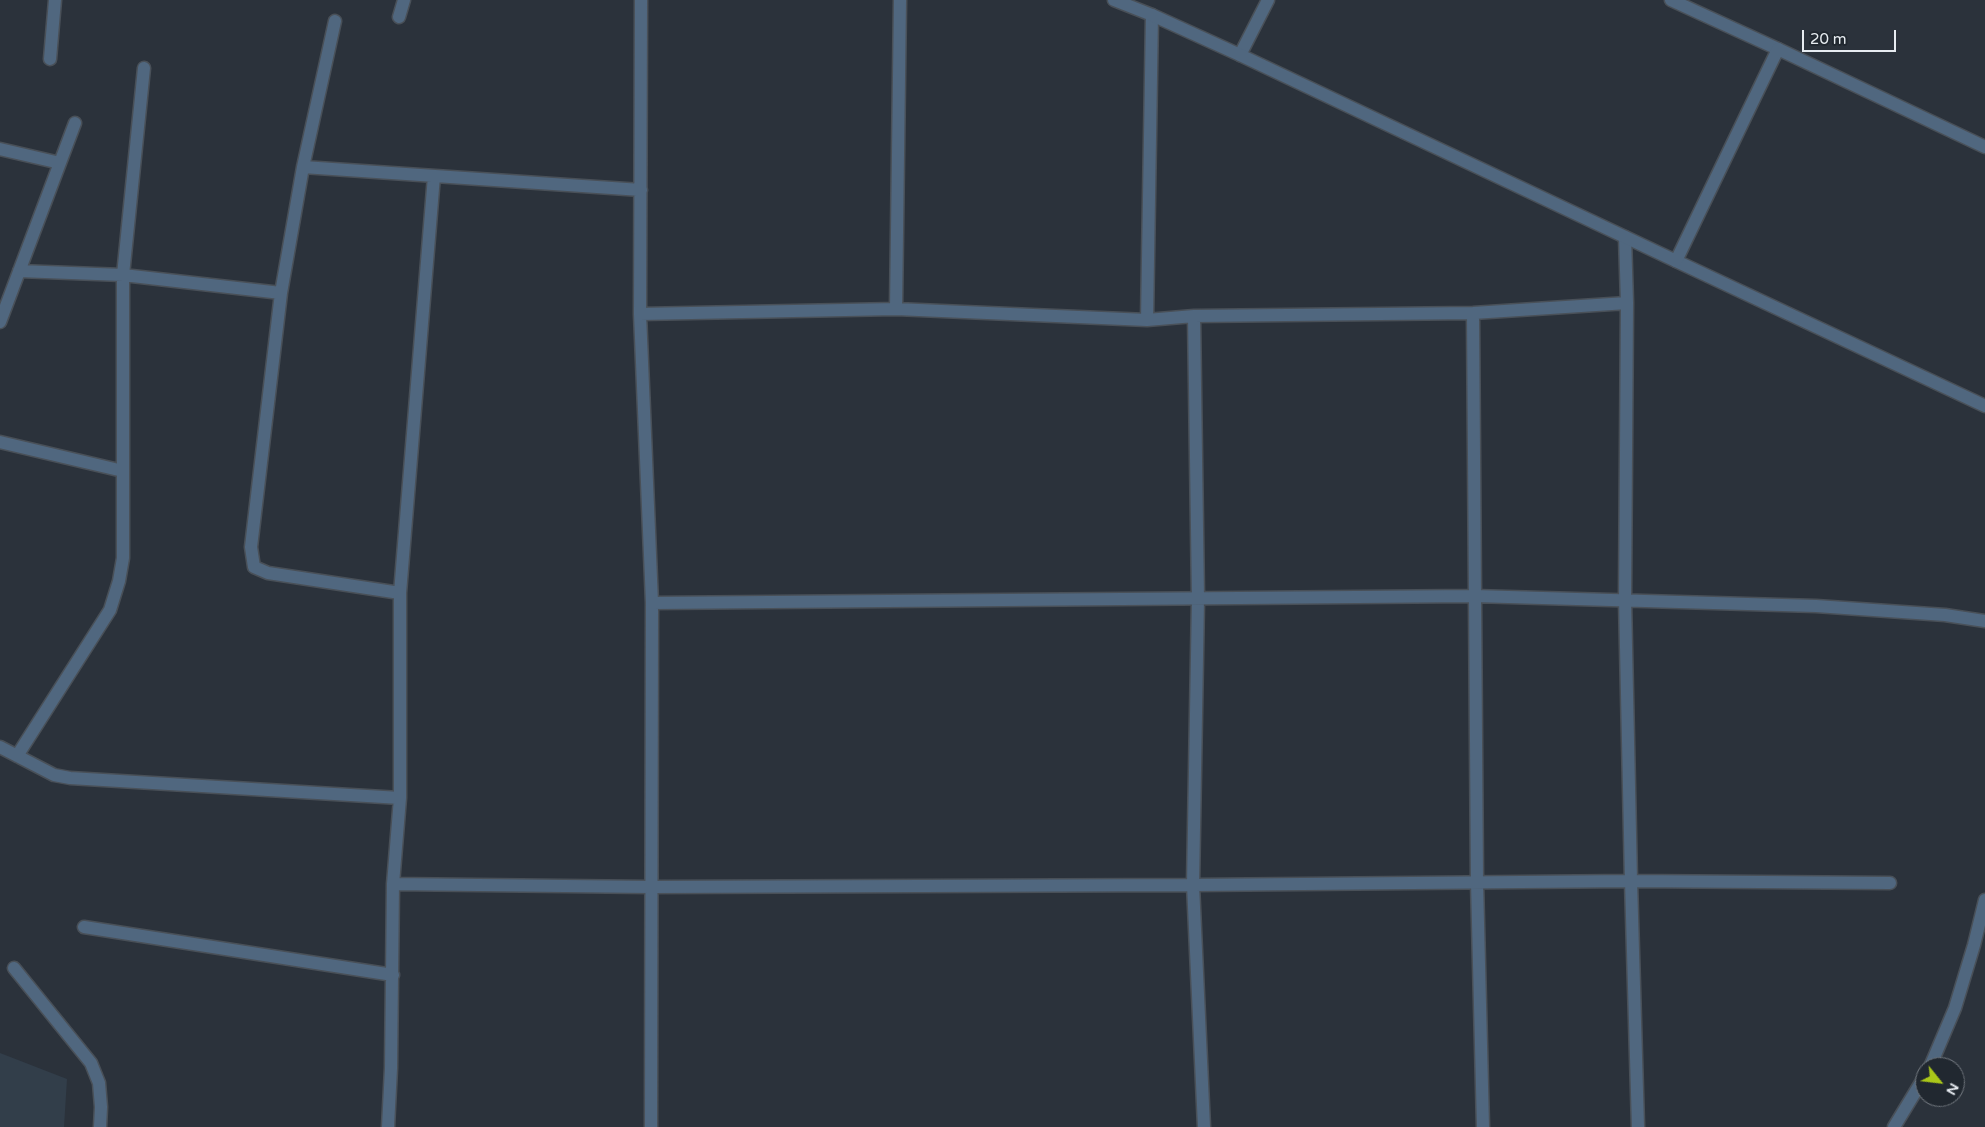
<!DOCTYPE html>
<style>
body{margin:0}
#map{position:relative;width:1985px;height:1127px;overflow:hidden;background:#2b323b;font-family:"Varela Round",sans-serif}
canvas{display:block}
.north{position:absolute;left:1915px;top:1057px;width:50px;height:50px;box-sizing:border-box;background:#212830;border:1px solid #70767d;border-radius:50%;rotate:119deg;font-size:14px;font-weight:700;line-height:20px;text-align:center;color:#e7ecf1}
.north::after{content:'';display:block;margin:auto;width:18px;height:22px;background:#aac719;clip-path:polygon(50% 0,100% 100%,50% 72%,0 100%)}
.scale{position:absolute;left:1802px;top:30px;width:94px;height:22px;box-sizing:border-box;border:2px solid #e7ecf1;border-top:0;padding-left:6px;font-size:15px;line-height:18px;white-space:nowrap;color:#e7ecf1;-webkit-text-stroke:4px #212830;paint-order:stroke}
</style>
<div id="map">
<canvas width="1985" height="1127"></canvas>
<div class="north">N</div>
<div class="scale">20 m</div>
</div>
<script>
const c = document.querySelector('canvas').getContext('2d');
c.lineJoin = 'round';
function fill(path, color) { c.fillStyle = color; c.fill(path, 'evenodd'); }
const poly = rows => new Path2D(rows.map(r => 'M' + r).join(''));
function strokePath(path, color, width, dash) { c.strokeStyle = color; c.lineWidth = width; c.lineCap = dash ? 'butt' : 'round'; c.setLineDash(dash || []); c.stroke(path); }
fill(poly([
 [0,1053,67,1079,64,1127,0,1127]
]), '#323e4a');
const service = poly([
 [14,968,91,1063,99,1083,101,1107,100,1127]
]);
const minor = poly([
 [641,0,640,314,652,603,651,1127],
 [1671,0,1778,49],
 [399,17,404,0],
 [335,21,303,167,281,293,251,547,254,567,268,573,400,593],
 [1240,55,1268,0],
 [50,59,55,0],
 [0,149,60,163],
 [303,167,641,190],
 [1625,237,1627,303,1625,600,1631,881,1638,1127],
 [1676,261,1985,406],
 [19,271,123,275,281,293],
 [896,309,900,0],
 [1473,313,1477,882,1483,1127],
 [640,314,896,309,1147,320,1194,316,1473,313,1627,303],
 [1194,316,1198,599,1193,885,1204,1127],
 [1147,320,1152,15],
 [0,322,75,123],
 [0,442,123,471],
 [652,603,1474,596,1816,606,1945,615,1985,621],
 [0,747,54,775,70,778,400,798],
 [17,756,110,610,119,581,123,558,123,275,144,68],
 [393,884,650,887,1193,885,1631,881,1890,883],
 [84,927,393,975],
 [1930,1067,1955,1008,1974,945,1985,900],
 [388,1127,391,1068,393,884,400,798,400,593,434,176],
 [1894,1127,1925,1076]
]);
const tertiary = poly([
 [1114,0,1152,15,1240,55,1676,261,1778,49,1985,147]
]);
strokePath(service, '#495058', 15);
strokePath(minor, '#495058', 15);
strokePath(tertiary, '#495058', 15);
strokePath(service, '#50677f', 12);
strokePath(minor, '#50677f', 12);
strokePath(tertiary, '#50677f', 12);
</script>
